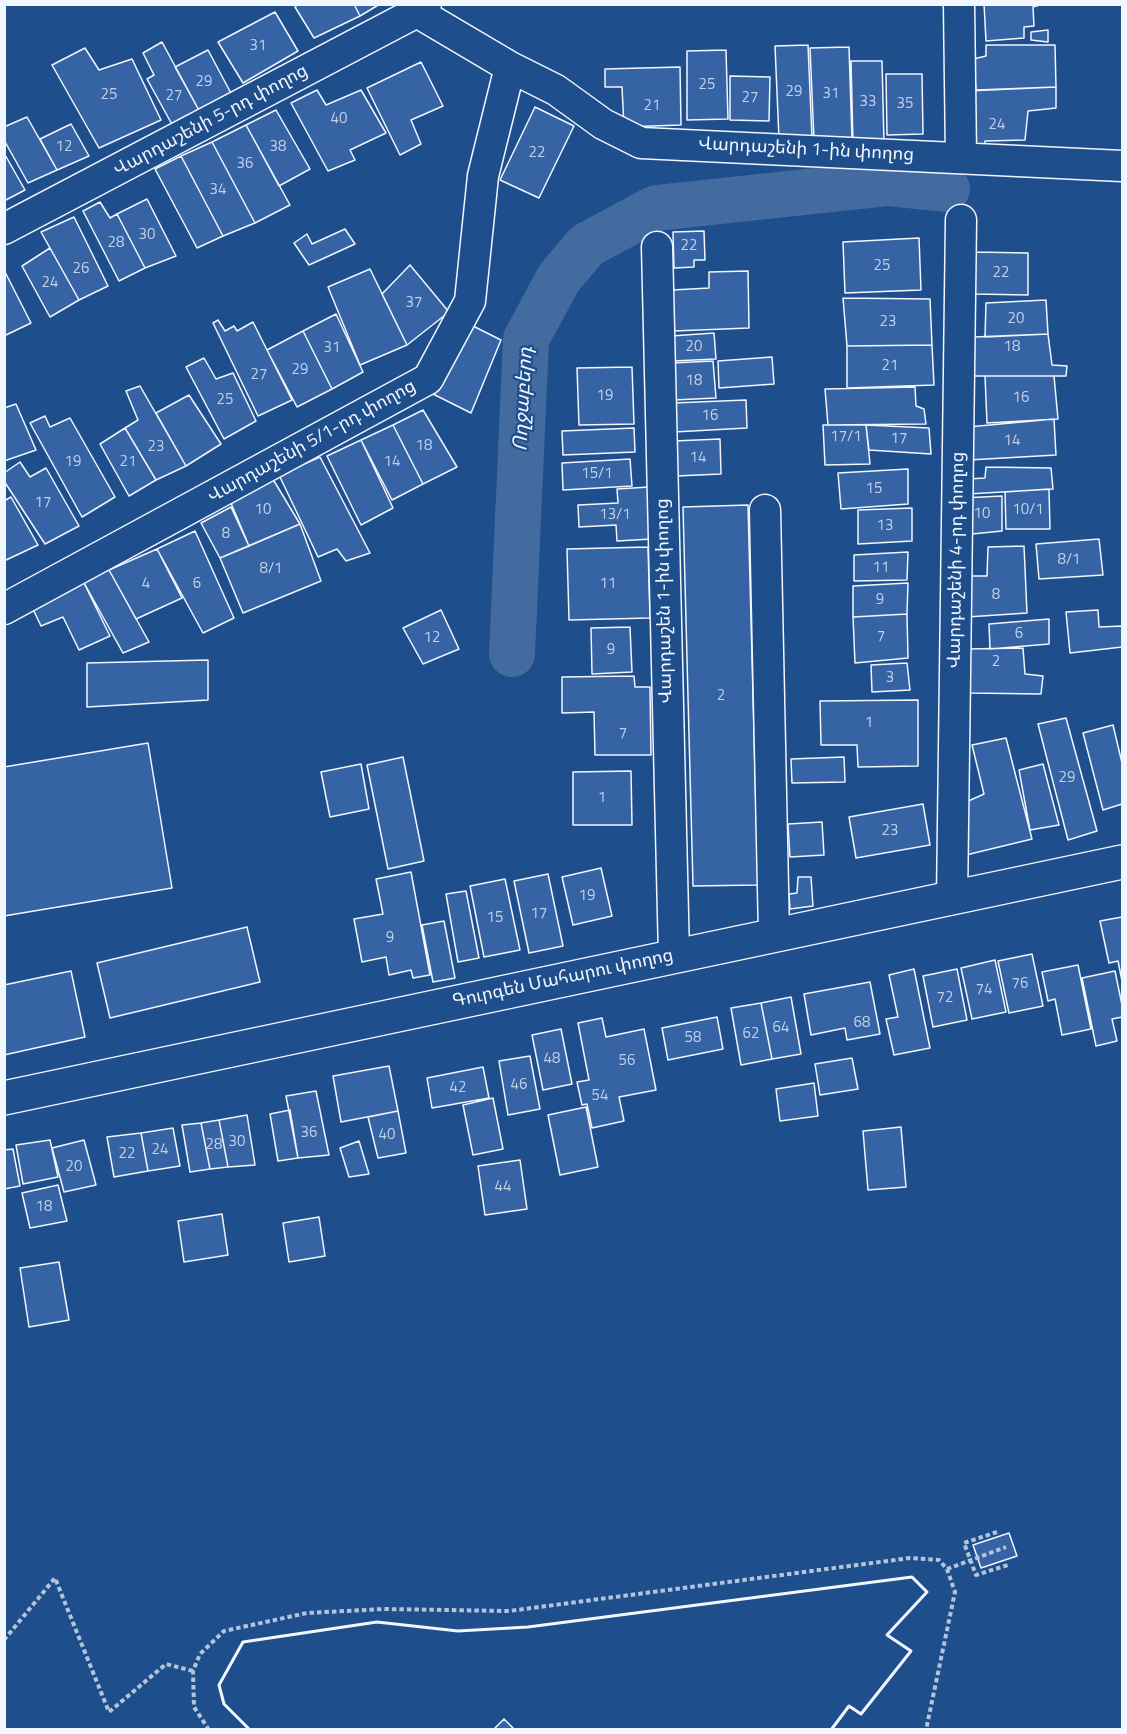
<!DOCTYPE html>
<meta charset="utf-8">
<style>
body{margin:0}
#map{position:relative;width:1127px;height:1734px;overflow:hidden;background:#1f4e8c;font-family:"Titillium Web",sans-serif}
canvas{display:block}
.frame{position:absolute;inset:0;border:6px solid #f2f6ff;pointer-events:none}
</style>
<div id="map">
<canvas width="1127" height="1734"></canvas>
<div class="frame"></div>
</div>
<script>
const c = document.querySelector('canvas').getContext('2d');
c.lineJoin = 'round';
const poly = rows => new Path2D(rows.map(r => 'M' + r).join(''));
function strokePath(path, color, width, dash) { c.strokeStyle = color; c.lineWidth = width; c.lineCap = dash ? 'butt' : 'round'; c.setLineDash(dash || []); c.stroke(path); }
function fill(path, color) { c.fillStyle = color; c.fill(path, 'evenodd'); }
function drawText(font, color, halo, rows, align = 'center') {
  c.font = font + ' "Titillium Web","Noto Sans Armenian",sans-serif'; c.lineWidth = 4.5; c.setLineDash([]); c.textBaseline = 'middle'; c.strokeStyle = halo; c.fillStyle = color; for (const [text, x, y, turn = 0] of rows) {
    c.save(); c.translate(x, y); c.rotate((+turn || 0) * Math.PI / 180); c.textAlign = isNaN(turn) ? turn : align; if (halo) c.strokeText(text, 0, 0); c.fillText(text, 0, 0); c.restore();
  }
}
strokePath(poly([
 [512,654,526,339,559,278,587,245,656,208,889,183,947,189]
]), '#446ba0', 46);
const building = poly([
 [299,4,354,4,360,16,314,38,295,7,299,4],
 [354,4,380,4,360,16,354,4],
 [984,4,1043,4,1033,7,1034,26,1024,27,1024,38,986,41,984,4],
 [275,12,298,51,243,83,218,42,275,12],
 [1048,30,1048,42,1031,40,1031,32,1048,30],
 [162,42,201,114,174,128,147,79,154,75,143,53,162,42],
 [808,45,812,138,779,139,775,46,808,45],
 [986,45,1055,45,1056,87,976,90,973,59,986,56,986,45],
 [849,47,852,139,814,140,810,48,849,47],
 [85,48,99,70,132,59,161,120,99,148,52,65,85,48],
 [208,50,233,97,201,114,175,67,208,50],
 [726,50,728,119,687,120,687,51,726,50],
 [851,61,882,61,884,143,853,143,851,61],
 [421,62,443,106,411,120,421,144,400,155,367,88,421,62],
 [680,67,681,125,624,127,622,87,605,87,605,69,680,67],
 [886,74,922,74,923,134,887,135,886,74],
 [730,76,770,77,769,121,730,120,730,76],
 [1056,87,1056,108,1028,111,1025,140,985,141,984,153,968,154,967,91,1056,87],
 [317,90,326,105,361,90,386,133,350,150,355,160,328,171,291,103,317,90],
 [535,107,574,126,539,198,500,180,535,107],
 [276,110,310,169,279,186,246,125,276,110],
 [27,117,57,170,28,183,4,140,4,127,27,117],
 [71,124,89,156,57,170,40,139,71,124],
 [246,125,290,205,255,223,212,142,246,125],
 [212,142,255,223,223,236,181,156,212,142],
 [4,153,25,190,4,201,4,153],
 [181,156,223,236,197,248,155,169,181,156],
 [147,199,176,256,145,268,117,214,147,199],
 [100,202,110,218,117,214,145,268,119,281,83,211,100,202],
 [74,217,108,286,79,300,41,232,74,217],
 [345,229,355,244,309,265,294,243,307,234,312,244,345,229],
 [704,231,705,260,694,260,694,267,674,268,673,232,704,231],
 [919,238,921,290,845,293,843,242,919,238],
 [50,248,79,300,50,317,22,266,50,248],
 [975,252,1028,253,1028,295,974,294,975,252],
 [410,265,449,312,407,345,382,294,410,265],
 [370,269,407,345,360,365,328,287,370,269],
 [748,271,749,328,674,331,673,290,709,288,709,272,748,271],
 [5,272,31,323,6,335,4,333,5,272],
 [843,298,930,299,932,345,847,346,843,298],
 [1046,300,1048,334,985,337,986,303,1046,300],
 [336,314,363,372,332,389,303,331,336,314],
 [218,320,225,331,234,326,237,331,253,322,292,400,258,416,213,323,218,320],
 [467,323,501,340,471,413,433,394,467,323],
 [303,331,332,389,297,407,267,350,303,331],
 [714,333,716,359,673,361,671,336,714,333],
 [1048,334,1052,365,1067,366,1066,376,965,376,974,337,1048,334],
 [932,345,934,385,847,388,847,346,932,345],
 [772,357,774,384,719,388,718,361,772,357],
 [204,358,216,379,233,373,256,421,224,439,186,367,204,358],
 [713,361,716,398,674,400,672,363,713,361],
 [632,367,634,424,579,425,577,368,632,367],
 [985,376,1054,376,1058,419,987,423,985,376],
 [140,386,186,466,156,480,125,428,138,420,126,391,140,386],
 [915,387,916,406,924,409,926,424,828,425,825,389,915,387],
 [189,395,221,444,186,466,156,413,189,395],
 [746,400,747,428,674,432,673,403,746,400],
 [16,404,36,450,4,461,4,408,16,404],
 [423,410,457,467,423,484,393,425,423,410],
 [45,416,50,427,70,418,115,497,82,517,30,423,45,416],
 [1054,419,1056,455,969,460,968,427,1054,419],
 [393,425,423,484,392,500,361,440,393,425],
 [823,425,866,425,870,464,825,465,823,425],
 [866,425,929,428,931,454,869,450,866,425],
 [125,428,156,480,129,496,100,444,125,428],
 [634,428,635,452,563,455,562,431,634,428],
 [720,439,721,474,676,476,674,441,720,439],
 [361,440,393,508,361,525,327,456,361,440],
 [320,457,370,553,346,561,337,549,318,557,279,475,320,457],
 [630,459,632,486,563,490,562,463,630,459],
 [20,462,30,477,46,468,79,526,45,544,4,481,4,473,20,462],
 [986,467,1051,468,1053,489,968,494,967,479,985,478,986,467],
 [908,469,908,504,841,509,838,473,908,469],
 [271,476,300,524,249,546,228,496,271,476],
 [649,487,652,539,617,541,616,525,579,527,578,505,618,503,617,489,649,487],
 [1049,489,1050,529,1006,529,1005,492,1049,489],
 [1002,496,1002,531,962,535,962,498,1002,496],
 [11,497,38,545,4,561,4,501,11,497],
 [748,505,758,885,693,886,683,507,748,505],
 [231,507,249,546,220,558,201,523,231,507],
 [912,508,912,541,858,544,858,510,912,508],
 [300,524,321,581,243,613,220,558,300,524],
 [195,531,234,618,203,633,157,549,195,531],
 [1099,539,1103,575,1039,579,1036,544,1099,539],
 [1024,546,1027,613,967,617,966,576,987,576,988,547,1024,546],
 [648,547,650,618,569,620,567,549,648,547],
 [157,549,182,598,136,619,109,570,157,549],
 [908,552,907,580,854,581,854,555,908,552],
 [109,570,149,642,123,653,83,581,109,570],
 [83,581,110,636,79,650,63,617,41,626,32,607,83,581],
 [908,583,907,614,853,617,853,586,908,583],
 [441,610,459,649,423,664,403,628,441,610],
 [1098,610,1099,627,1122,626,1122,647,1070,653,1066,612,1098,610],
 [907,614,908,658,855,663,853,617,907,614],
 [1049,619,1049,644,990,649,989,624,1049,619],
 [630,627,632,672,592,674,591,628,630,627],
 [1023,648,1025,674,1043,676,1041,694,969,693,967,649,1023,648],
 [208,660,208,700,87,707,87,663,208,660],
 [907,663,910,690,872,692,871,665,907,663],
 [634,676,635,687,650,687,651,755,595,755,594,712,562,713,562,677,634,676],
 [918,700,918,766,858,767,857,745,821,745,820,701,918,700],
 [1066,718,1097,831,1068,840,1038,724,1066,718],
 [1113,725,1122,763,1122,804,1103,810,1083,733,1113,725],
 [1006,738,1032,839,966,855,964,803,984,794,972,745,1006,738],
 [148,743,172,888,4,916,4,767,148,743],
 [403,757,424,861,388,869,367,765,403,757],
 [844,757,845,782,792,783,791,759,844,757],
 [361,764,369,809,330,817,321,772,361,764],
 [1043,764,1059,825,1030,830,1019,770,1043,764],
 [631,771,632,825,573,825,573,772,631,771],
 [923,804,930,845,856,858,849,817,923,804],
 [822,822,824,855,790,857,788,824,822,822],
 [601,868,612,916,573,925,562,877,601,868],
 [411,872,430,975,413,978,411,970,389,975,386,957,362,962,354,919,383,914,376,879,411,872],
 [548,874,563,946,529,953,514,881,548,874],
 [798,877,811,877,813,906,790,909,789,894,797,893,798,877],
 [505,879,520,950,484,957,470,886,505,879],
 [466,891,479,958,458,962,446,894,466,891],
 [1122,917,1122,981,1118,961,1109,963,1100,921,1122,917],
 [444,921,455,978,433,982,422,925,444,921],
 [247,927,260,982,110,1018,97,963,247,927],
 [1032,954,1043,1006,1009,1013,998,961,1032,954],
 [995,960,1006,1012,972,1019,961,968,995,960],
 [1078,965,1091,1029,1062,1035,1055,999,1048,1001,1042,972,1078,965],
 [914,969,930,1048,894,1055,886,1019,898,1017,889,975,914,969],
 [957,969,967,1020,933,1027,923,976,957,969],
 [71,971,85,1037,4,1055,4,985,71,971],
 [1115,971,1122,1005,1122,1017,1112,1019,1117,1041,1096,1046,1082,978,1115,971],
 [870,982,880,1034,847,1040,845,1028,811,1035,804,994,870,982],
 [791,997,801,1054,772,1059,761,1003,791,997],
 [761,1003,772,1059,741,1065,731,1008,761,1003],
 [717,1017,723,1049,668,1060,662,1028,717,1017],
 [602,1018,606,1037,644,1029,656,1090,619,1097,624,1121,592,1128,587,1104,582,1105,577,1082,589,1080,578,1023,602,1018],
 [561,1029,572,1084,543,1090,532,1035,561,1029],
 [530,1056,540,1109,508,1115,499,1061,530,1056],
 [852,1058,858,1089,820,1095,815,1064,852,1058],
 [389,1066,398,1111,341,1122,333,1076,389,1066],
 [483,1067,489,1098,432,1108,427,1078,483,1067],
 [814,1083,818,1116,780,1121,776,1089,814,1083],
 [316,1091,329,1155,298,1158,286,1096,316,1091],
 [493,1098,503,1149,473,1155,463,1105,493,1098],
 [586,1107,598,1167,560,1175,548,1115,586,1107],
 [290,1110,298,1158,278,1161,270,1114,290,1110],
 [398,1111,406,1153,378,1158,368,1117,398,1111],
 [247,1115,255,1165,228,1167,219,1120,247,1115],
 [219,1120,228,1167,210,1169,201,1123,219,1120],
 [201,1123,210,1169,190,1172,182,1125,201,1123],
 [901,1127,906,1187,868,1190,863,1131,901,1127],
 [173,1128,180,1166,148,1171,141,1133,173,1128],
 [141,1133,148,1171,114,1177,107,1137,141,1133],
 [50,1140,58,1177,23,1184,16,1145,50,1140],
 [84,1140,96,1185,64,1192,52,1148,84,1140],
 [359,1141,369,1174,349,1177,340,1148,359,1141],
 [13,1149,20,1186,4,1189,4,1150,13,1149],
 [520,1160,527,1209,485,1215,478,1166,520,1160],
 [58,1185,67,1221,30,1228,22,1193,58,1185],
 [222,1214,228,1255,184,1262,178,1221,222,1214],
 [319,1217,325,1256,289,1262,283,1223,319,1217],
 [59,1262,69,1320,29,1327,20,1268,59,1262],
 [1009,1533,1017,1556,981,1568,973,1545,1009,1533],
 [504,1719,515,1730,493,1730,504,1719]
]);
fill(building, '#3563a3');
strokePath(building, '#f2f6ff', 1.5);
const minor = poly([
 [959,4,961,157],
 [417,12,510,67,556,90,603,124,641,143,1122,166],
 [4,229,417,12,426,4],
 [657,247,674,956],
 [765,510,774,935],
 [4,609,428,379,470,301,483,176,510,67],
 [952,899,961,220]
]);
const major = poly([
 [4,1098,1122,862]
]);
strokePath(minor, '#f2f6ff', 33);
strokePath(major, '#f2f6ff', 36);
strokePath(poly([
 [997,1532,964,1543,976,1575,1008,1565],
 [947,1569,1006,1547],
 [4,1640,55,1578,109,1712,166,1664,193,1671],
 [209,1730,194,1707,193,1671,200,1654,224,1631,307,1613,384,1609,509,1611,910,1558,939,1560,947,1569,955,1592,926,1730]
]), '#b3c4dc', 4, [4.5, 3]);
strokePath(minor, '#1f4e8c', 30);
strokePath(major, '#1f4e8c', 33);
strokePath(poly([
 [250,1730,224,1704,219,1685,243,1642,377,1622,458,1631,528,1627,912,1577,927,1592,887,1635,911,1651,861,1714,849,1706,831,1730]
]), '#f2f6ff', 3);
drawText('15px', '#c3d1e8', null, [
 ["31",258,46],
 ["29",204,82],
 ["25",707,85],
 ["29",794,92],
 ["31",831,94],
 ["25",109,95],
 ["27",174,96],
 ["27",750,98],
 ["33",868,102],
 ["35",905,104],
 ["21",652,106],
 ["40",339,119],
 ["24",997,125],
 ["12",64,147],
 ["38",278,147],
 ["22",537,153],
 ["36",245,164],
 ["34",218,190],
 ["30",147,235],
 ["28",116,243],
 ["22",689,246],
 ["25",882,266],
 ["26",81,269],
 ["22",1001,273],
 ["24",50,283],
 ["37",414,303],
 ["20",1016,319],
 ["23",888,322],
 ["20",694,347],
 ["18",1012,347],
 ["31",332,348],
 ["21",890,366],
 ["29",300,370],
 ["27",259,375],
 ["18",694,381],
 ["19",605,396],
 ["16",1021,398],
 ["25",225,400],
 ["16",710,416],
 ["17/1",846,437],
 ["17",899,439],
 ["14",1012,441],
 ["18",424,446],
 ["23",156,447],
 ["14",698,458],
 ["19",73,462],
 ["21",128,462],
 ["14",392,462],
 ["15/1",597,474],
 ["15",874,489],
 ["17",43,503],
 ["10",263,510],
 ["10/1",1028,510],
 ["10",982,514],
 ["13/1",615,515],
 ["13",885,526],
 ["8",226,534],
 ["8/1",1069,560],
 ["11",881,568],
 ["8/1",271,569],
 ["4",146,584],
 ["6",197,584],
 ["11",608,584],
 ["8",996,595],
 ["9",880,600],
 ["6",1019,634],
 ["7",881,637],
 ["12",432,638],
 ["9",611,650],
 ["2",996,662],
 ["3",890,678],
 ["2",721,696],
 ["1",869,723],
 ["7",623,734],
 ["29",1067,778],
 ["1",602,798],
 ["23",890,831],
 ["19",587,896],
 ["17",539,914],
 ["15",495,918],
 ["9",390,938],
 ["76",1020,984],
 ["74",984,990],
 ["72",945,998],
 ["68",862,1023],
 ["64",781,1028],
 ["62",751,1034],
 ["58",693,1038],
 ["48",552,1059],
 ["56",627,1061],
 ["46",519,1085],
 ["42",458,1088],
 ["54",600,1096],
 ["36",309,1133],
 ["40",387,1135],
 ["30",237,1142],
 ["28",214,1145],
 ["24",160,1150],
 ["22",127,1154],
 ["20",74,1167],
 ["44",503,1187],
 ["18",44,1207]
]);
drawText('18px', '#f2f6ff', '#1f4e8c', [
 ["Վարդաշենի 5-րդ փողոց",211,121,-28],
 ["Վարդաշենի 1-ին փողոց",806,150,3],
 ["Վարդաշենի 5/1-րդ փողոց",312,442,-29],
 ["Վարդաշենի 4-րդ փողոց",957,560,-89],
 ["Վարդաշեն 1-ին փողոց",665,601,-91],
 ["Գուրգեն Մահարու փողոց",563,979,-12]
]);
drawText('italic 20px', '#f2f6ff', '#1f4e8c', [
 ["Ողջաբերդ",524,399,-87]
]);
</script>
